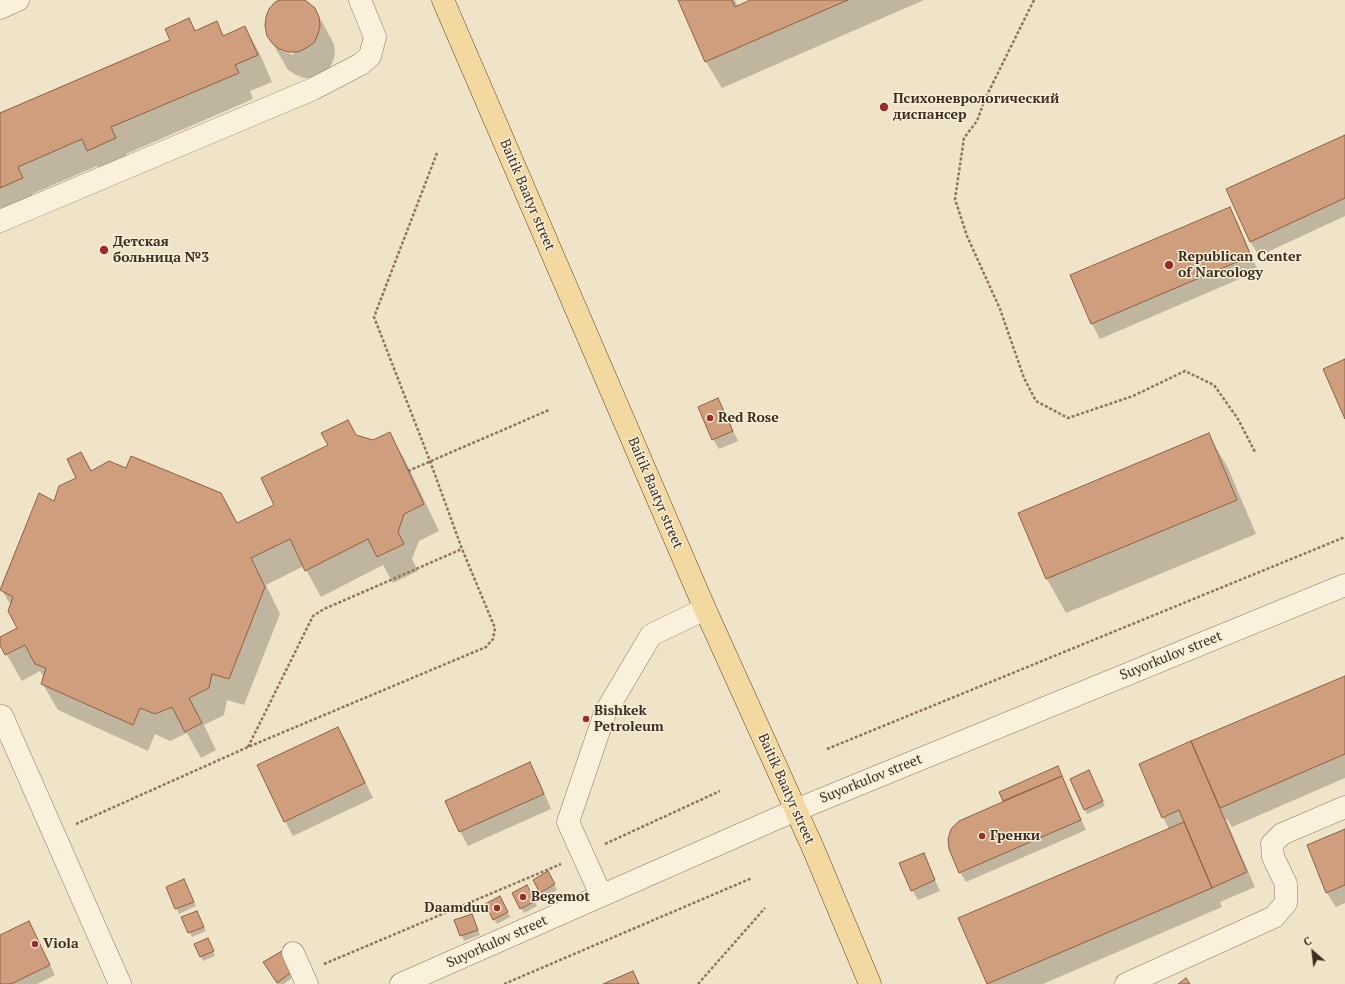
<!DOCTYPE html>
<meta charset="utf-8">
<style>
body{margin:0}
#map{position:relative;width:1345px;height:984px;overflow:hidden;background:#f0e4c8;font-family:"PT Serif",serif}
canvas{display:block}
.north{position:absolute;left:1293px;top:932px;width:40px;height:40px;-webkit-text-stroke:3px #f7eed8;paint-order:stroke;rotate:332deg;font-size:11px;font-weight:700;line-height:16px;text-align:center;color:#3d2e20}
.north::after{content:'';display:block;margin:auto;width:14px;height:18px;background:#3d2e20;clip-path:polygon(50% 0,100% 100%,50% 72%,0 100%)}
</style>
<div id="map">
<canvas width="1345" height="984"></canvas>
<div class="north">С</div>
</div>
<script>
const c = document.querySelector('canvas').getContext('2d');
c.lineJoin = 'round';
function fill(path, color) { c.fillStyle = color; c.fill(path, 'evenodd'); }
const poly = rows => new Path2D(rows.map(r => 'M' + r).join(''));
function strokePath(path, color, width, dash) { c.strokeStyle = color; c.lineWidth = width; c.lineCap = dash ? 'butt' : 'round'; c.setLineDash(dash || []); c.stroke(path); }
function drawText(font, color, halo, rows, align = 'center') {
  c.font = font + ' "PT Serif",serif'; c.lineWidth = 3; c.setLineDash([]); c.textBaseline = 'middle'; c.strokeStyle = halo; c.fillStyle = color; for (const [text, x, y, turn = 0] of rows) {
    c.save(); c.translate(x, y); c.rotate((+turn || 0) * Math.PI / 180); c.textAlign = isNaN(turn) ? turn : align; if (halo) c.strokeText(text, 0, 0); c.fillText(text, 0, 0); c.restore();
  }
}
fill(poly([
 [282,0,303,0,315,9,334,44,335,53,333,61,329,69,313,78,304,78,296,75,288,70,268,35],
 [280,48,294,53,293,55,280,50],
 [679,0,735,0,738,7,753,0,924,0,722,88,706,62],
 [189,19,196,31,216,23,224,36,245,27,260,54,272,82,250,91,253,99,126,154,130,165,103,177,97,166,32,194,37,205,6,218,0,207,0,114,171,40],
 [1345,136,1345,216,1259,256,1250,241],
 [1229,208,1238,223,1258,271,1100,339,1092,324,1071,276],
 [718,399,738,441,719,449,713,439],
 [348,421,357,437,373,441,389,433,405,460,439,531,419,541,412,559,418,571,393,583,383,565,321,597,304,566,266,585,280,614,244,705,227,700,224,715,204,725,216,750,201,758,187,733,170,741,155,734,148,751,58,710,42,683,44,678,40,671,22,681,0,643,0,638,18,629,11,606,2,590,55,502,77,478,81,453,92,471,127,469,221,494,238,524,275,506,329,446],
 [1208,434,1228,468,1256,534,1066,613,1047,579,1019,513],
 [1345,677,1345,778,1232,827,1227,819,1226,820,1255,887,1220,902,1222,907,1043,984,988,984,959,919,1169,829,1163,817,1140,765],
 [338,728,347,743,373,798,293,836,285,821],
 [529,764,538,778,551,809,468,846,460,831],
 [1089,771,1105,806,1087,814,1085,810],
 [1060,772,1086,830,966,882,960,872,1005,802,1000,793],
 [1345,830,1345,903,1336,907,1327,893,1308,845],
 [923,854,940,891,918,900,912,890],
 [548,873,557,890,544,897,534,880],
 [186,885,196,906,179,914,167,887],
 [526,886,537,906,524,913,513,893],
 [502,902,510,917,497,924,494,919],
 [197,912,206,931,192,937,183,918],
 [472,915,480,935,464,941,455,921],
 [29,922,55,975,37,984,0,984,0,936],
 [210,944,215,956,203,961,201,956],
 [281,953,293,977,284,984,278,984,267,967]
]), '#0003');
const building = poly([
 [280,0,305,0,315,8,319,17,320,26,318,34,314,43,306,48,298,52,288,52,279,49,272,43,267,36,265,26,266,17,269,9,275,2,280,0],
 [678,0,732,0,735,7,750,0,848,0,705,62,678,0],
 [189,18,195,31,217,21,223,36,245,26,258,55,235,65,239,73,111,127,116,138,87,151,82,139,18,167,23,178,0,188,0,113,170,40,165,29,189,18],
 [1345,135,1345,198,1250,242,1226,189,1345,135],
 [1230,207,1251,256,1091,324,1070,275,1230,207],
 [1345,359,1345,419,1323,369,1345,359],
 [718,398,733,431,712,440,698,407,718,398],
 [348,420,356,435,373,440,390,432,424,504,404,514,398,532,404,544,377,557,368,539,305,571,290,539,251,558,265,587,229,679,212,674,209,688,189,698,202,723,185,732,172,707,155,714,140,708,133,725,41,684,46,668,35,664,25,645,5,655,0,645,0,637,17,628,8,611,13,597,0,590,39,493,54,501,59,486,76,478,67,459,81,452,91,471,109,461,126,468,131,456,221,493,237,523,274,505,261,478,328,445,321,433,348,420],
 [1209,433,1237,500,1046,579,1018,513,1209,433],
 [1345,676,1345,754,1220,808,1191,741,1345,676],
 [338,727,365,783,284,822,257,765,338,727],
 [1191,741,1247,872,1212,888,1179,810,1162,818,1139,764,1191,741],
 [530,762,544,794,459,832,445,801,530,762],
 [1058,766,1062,776,1003,801,999,792,1058,766],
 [1089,770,1103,801,1084,810,1070,779,1089,770],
 [1062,776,1081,820,959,873,949,849,948,839,951,829,959,821,1062,776],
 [1184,822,1212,888,987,984,958,918,1184,822],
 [1345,829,1345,885,1326,893,1307,845,1345,829],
 [924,853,935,880,911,891,899,863,924,853],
 [548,871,555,884,540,893,533,880,548,871],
 [184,879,194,902,175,909,166,887,184,879],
 [527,885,535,901,520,909,512,893,527,885],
 [500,896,508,912,493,920,485,904,500,896],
 [197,911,204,927,188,933,181,917,197,911],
 [472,914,478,930,460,936,454,920,472,914],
 [29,921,50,965,11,984,0,984,0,935,29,921],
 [208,938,214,951,200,957,194,944,208,938],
 [282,951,292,972,277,983,263,962,282,951],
 [633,971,639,984,603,984,633,971],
 [1186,978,1190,984,1178,984,1186,978]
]);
fill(building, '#cf9f7d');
strokePath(building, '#8d5f41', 1);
const minor = poly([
 [0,8,18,0],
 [0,221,313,89,361,64,370,56,375,37,360,0],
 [2,716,120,984],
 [601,895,568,822,605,713,651,635,705,609],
 [293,953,307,984],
 [401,984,796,810,1345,585],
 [1126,984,1274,917,1286,903,1286,884,1273,857,1272,844,1282,834,1345,807]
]);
const major = poly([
 [443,0,705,609,813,848,870,984]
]);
strokePath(minor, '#8d765c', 23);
strokePath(major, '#5b4430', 23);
strokePath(poly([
 [1034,0,985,99,977,121,964,138,955,199,967,236,1000,309,1024,378,1036,401,1068,418,1133,396,1185,371,1214,385,1238,419,1255,452],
 [408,471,549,410],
 [248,747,313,616,324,609,462,549],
 [827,749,1345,537],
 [76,824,248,747,486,647,493,639,495,628,462,549,430,461,374,317,437,153],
 [605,844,720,791],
 [324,964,561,864],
 [504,984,752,878],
 [698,984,765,908]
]), '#8d765c', 2.5, [3, 2]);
strokePath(minor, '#faf1dc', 22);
strokePath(major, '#f3d9a0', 22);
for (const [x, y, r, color] of [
 [884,107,5,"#9e2a2b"],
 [104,250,5,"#9e2a2b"],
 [1169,265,5,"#9e2a2b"],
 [710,418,4,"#9e2a2b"],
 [586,719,4,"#9e2a2b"],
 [982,836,4,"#9e2a2b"],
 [523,897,4,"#9e2a2b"],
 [497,908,4,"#9e2a2b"],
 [35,944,4,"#9e2a2b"]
]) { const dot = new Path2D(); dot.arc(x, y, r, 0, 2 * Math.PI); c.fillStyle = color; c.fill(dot); strokePath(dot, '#f7eed8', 1.5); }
drawText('bold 14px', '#3d2e20', '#f7eed8', [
 ["Психоневрологический",893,99],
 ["диспансер",893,115],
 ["Детская",113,242],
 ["больница №3",113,258],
 ["Republican Center",1178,257],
 ["of Narcology",1178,273],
 ["Red Rose",718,418],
 ["Bishkek",594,711],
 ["Petroleum",594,727],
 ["Гренки",990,836],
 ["Begemot",531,897],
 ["Daamduu",489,908,"right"],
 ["Viola",43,944]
], 'left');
drawText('14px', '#3d2e20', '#f7eed8', [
 ["Baitik Baatyr street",527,195,67],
 ["Baitik Baatyr street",655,493,67],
 ["Suyorkulov street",1171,656,-22],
 ["Suyorkulov street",871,779,-22],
 ["Baitik Baatyr street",786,789,66],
 ["Suyorkulov street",497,942,-24]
]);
</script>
